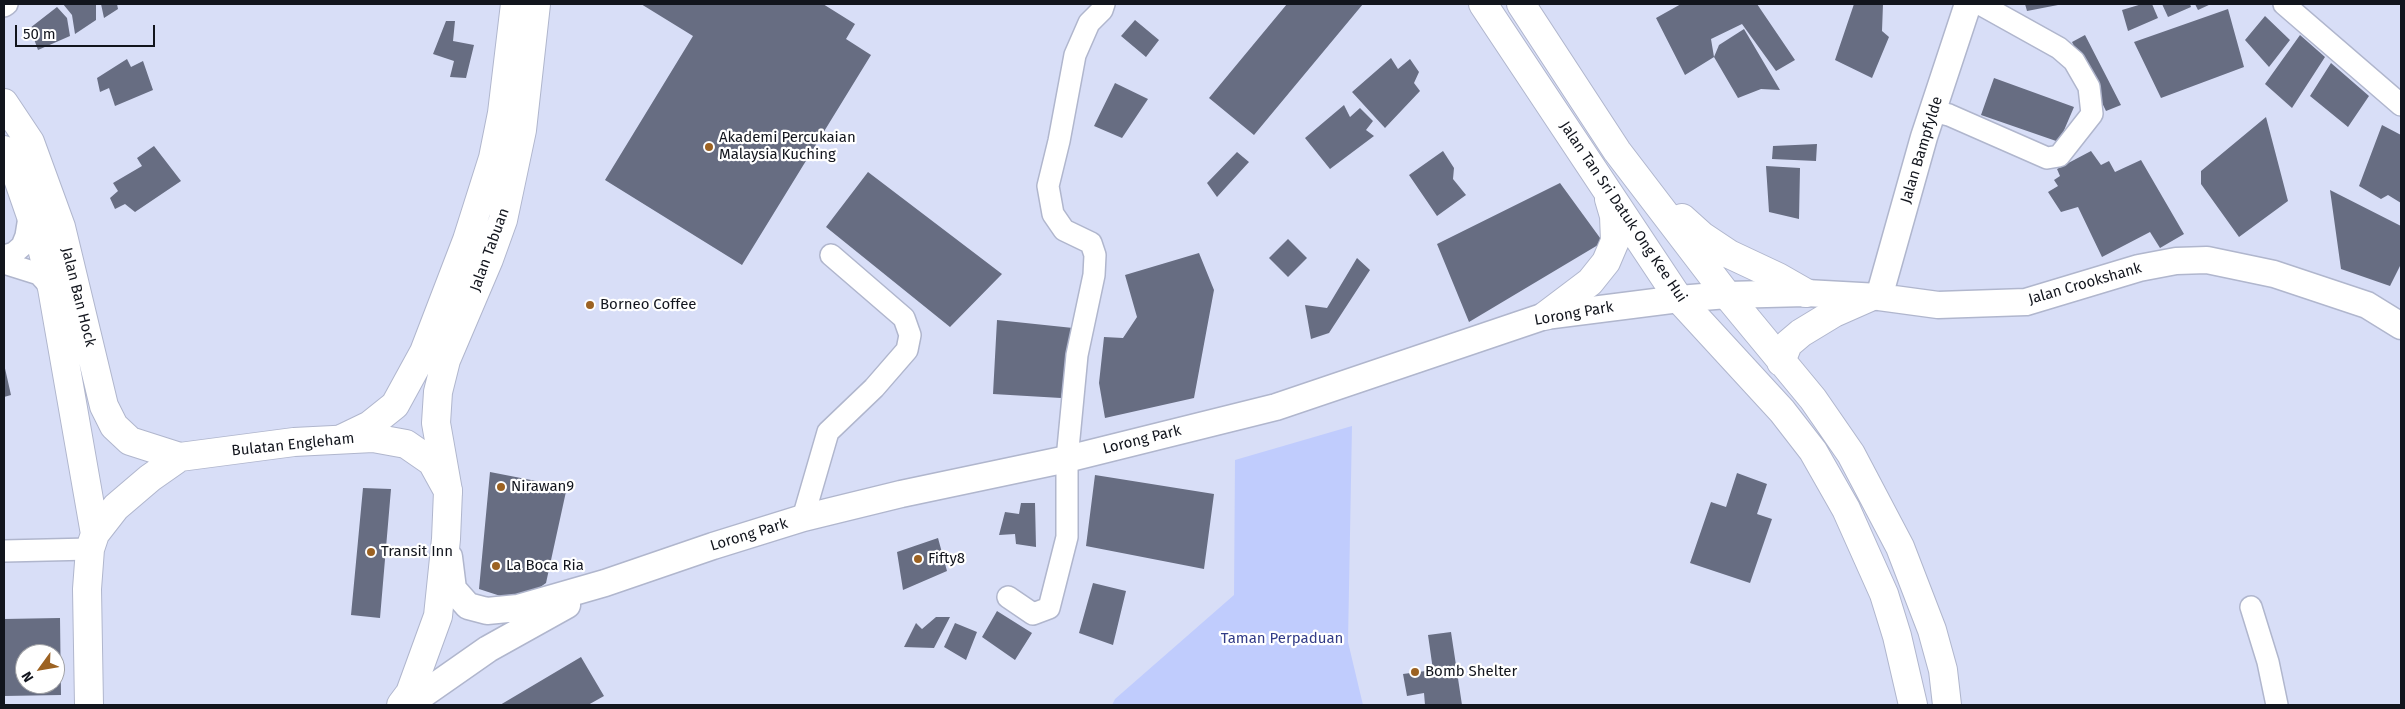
<!DOCTYPE html>
<style>
body{margin:0}
#map{position:relative;width:2405px;height:709px;overflow:hidden;background:#d8def7;font-family:"Fira Sans",sans-serif}
canvas{display:block}
.frame{position:absolute;inset:0;border:5px solid #12151d;pointer-events:none}
.north{position:absolute;left:15px;top:644px;width:50px;height:50px;box-sizing:border-box;background:#fff;border:1px solid #a0a1a5;border-radius:50%;rotate:238deg;font-size:14px;font-weight:700;line-height:20px;text-align:center;color:#12151d}
.north::after{content:'';display:block;margin:auto;width:18px;height:22px;background:#9c6222;clip-path:polygon(50% 0,100% 100%,50% 72%,0 100%)}
.scale{position:absolute;left:15px;top:25px;width:140px;height:22px;box-sizing:border-box;border:2px solid #12151d;border-top:0;padding-left:6px;font-size:15px;line-height:18px;white-space:nowrap;color:#12151d;-webkit-text-stroke:4px #fff;paint-order:stroke}
</style>
<div id="map">
<canvas width="2405" height="709"></canvas>
<div class="frame"></div>
<div class="north">N</div>
<div class="scale">50 m</div>
</div>
<script>
const c = document.querySelector('canvas').getContext('2d');
c.lineJoin = 'round';
function fill(path, color) { c.fillStyle = color; c.fill(path, 'evenodd'); }
const poly = rows => new Path2D(rows.map(r => 'M' + r).join(''));
function strokePath(path, color, width, dash) { c.strokeStyle = color; c.lineWidth = width; c.lineCap = dash ? 'butt' : 'round'; c.setLineDash(dash || []); c.stroke(path); }
function drawText(font, color, halo, rows, align = 'center') {
  c.font = font + ' "Fira Sans",sans-serif'; c.lineWidth = 4.5; c.setLineDash([]); c.textBaseline = 'middle'; c.strokeStyle = halo; c.fillStyle = color; for (const [text, x, y, turn = 0] of rows) {
    c.save(); c.translate(x, y); c.rotate((+turn || 0) * Math.PI / 180); c.textAlign = isNaN(turn) ? turn : align; if (halo) c.strokeText(text, 0, 0); c.fillText(text, 0, 0); c.restore();
  }
}
fill(poly([
 [1352,426,1348,642,1363,705,1112,705,1115,699,1234,595,1235,460]
]), '#c0ccfd');
fill(poly([
 [63,4,96,4,96,20,75,34,72,15],
 [101,4,117,4,118,9,104,18],
 [641,4,823,4,855,24,846,39,871,55,742,265,605,180,693,36],
 [1287,4,1363,4,1254,135,1209,98],
 [1681,4,1757,4,1795,60,1776,71,1742,24,1711,39,1714,57,1719,45,1744,29,1780,90,1761,89,1738,98,1714,57,1685,75,1656,18],
 [1854,4,1883,4,1882,31,1889,37,1872,78,1835,60],
 [2025,4,2058,4,2058,5,2027,11],
 [2142,4,2152,4,2158,18,2128,31,2122,10],
 [2162,4,2190,4,2191,7,2168,17],
 [2195,4,2211,4,2198,10],
 [57,7,67,18,70,36,38,50,30,28],
 [2228,9,2244,67,2161,98,2134,42],
 [2265,16,2290,40,2269,67,2245,40],
 [1135,20,1159,40,1146,57,1121,36],
 [446,21,455,21,453,41,474,45,466,78,450,77,454,61,433,54],
 [2085,35,2121,105,2106,111,2072,42],
 [2300,35,2325,57,2292,108,2265,84],
 [1391,58,1398,69,1410,59,1419,72,1414,83,1420,91,1385,128,1352,92],
 [127,59,131,67,143,61,153,90,115,106,109,88,100,92,97,78],
 [2331,63,2369,96,2348,127,2310,96],
 [1994,78,2074,107,2059,142,1981,115],
 [1115,83,1148,99,1122,138,1094,126],
 [1344,105,1350,117,1360,108,1373,121,1366,130,1374,136,1330,169,1305,138],
 [2266,117,2288,201,2239,237,2201,184,2201,171],
 [2382,125,2401,135,2401,203,2388,195,2381,199,2359,186],
 [1817,144,1816,161,1772,159,1773,146],
 [154,146,181,181,135,212,125,204,115,209,110,198,118,191,113,183,142,166,137,158],
 [1443,151,1454,168,1453,179,1466,195,1437,216,1409,175],
 [2091,151,2101,165,2109,161,2115,172,2141,160,2184,234,2160,248,2150,232,2102,257,2078,207,2061,212,2048,192,2058,186,2054,180,2060,176,2057,169],
 [1237,152,1249,162,1217,197,1207,183],
 [1766,166,1800,168,1799,219,1769,212],
 [868,172,1002,274,950,327,826,227],
 [1560,183,1603,242,1469,322,1437,244],
 [2330,190,2401,226,2401,264,2390,286,2341,269],
 [1288,239,1307,258,1288,277,1269,258],
 [1199,253,1214,290,1194,398,1105,418,1099,383,1104,337,1123,338,1137,317,1125,275],
 [1357,258,1370,270,1329,333,1311,339,1305,305,1327,308],
 [997,320,1073,328,1061,398,993,394],
 [4,364,11,395,4,397],
 [490,472,567,487,546,583,519,602,479,589],
 [1737,473,1767,484,1757,514,1772,519,1750,583,1690,563,1711,502,1726,507],
 [1095,475,1214,494,1204,569,1086,546],
 [363,488,391,489,380,618,351,615],
 [1021,503,1035,503,1036,547,1016,544,1015,534,999,535,1005,512,1019,514],
 [938,538,947,571,903,590,897,552],
 [1093,583,1126,591,1113,645,1079,633],
 [997,611,1032,633,1015,660,982,637],
 [936,617,950,617,934,648,904,647,916,623,922,629],
 [60,618,61,695,4,696,4,619],
 [25,654,55,654,55,684,25,684],
 [955,623,977,632,966,660,944,647],
 [1451,632,1462,705,1425,705,1424,693,1407,696,1403,674,1433,670,1428,635],
 [581,657,604,696,588,705,500,705]
]), '#676d82');
const minor = poly([
 [2284,4,2401,105],
 [4,6,7,4],
 [1933,111,1949,115,2047,158,2059,156,2092,114,2089,87,2074,61,2059,48,1980,4],
 [4,256,14,253,22,246,26,236,30,211],
 [4,263,39,274,52,288],
 [803,518,828,432,874,388,907,350,910,335,904,318,831,255],
 [4,551,90,549],
 [1008,597,1033,614,1049,608,1067,537,1067,459,1077,355,1094,275,1095,255,1091,243,1064,230,1053,214,1048,186,1059,141,1075,55,1089,23,1102,10,1104,4],
 [2251,607,2268,662,2277,705]
]);
const tertiary = poly([
 [1879,297,1924,137,1968,4],
 [449,557,453,589,468,606,487,611,518,608,605,583,713,546,803,518,901,494,1067,459,1276,407,1545,316,1679,299,1727,295,1806,293,1879,297,1938,305,2026,302,2139,268,2176,261,2207,260,2274,274,2367,305,2401,326],
 [408,705,488,649,567,605]
]);
const secondary = poly([
 [1483,4,1679,299,1782,411,1813,451,1846,509,1884,594,1897,636,1913,705],
 [1521,4,1617,151,1727,295,1813,399,1851,454,1900,547,1932,630,1943,670,1947,705],
 [4,103,30,142,61,227,104,406,114,426,130,441,180,457],
 [4,150,17,176,42,248,52,288,95,534],
 [1682,218,1702,236,1729,254,1778,277,1806,293],
 [1545,316,1590,282,1606,262,1615,241,1614,216,1609,199],
 [1781,362,1788,344,1801,333,1834,313,1868,298],
 [89,705,87,589,90,549,95,534,116,507,150,478,180,457,294,442,373,438,406,444,432,462,448,491,446,539,438,616,410,693,401,705]
]);
const primary = poly([
 [343,438,370,425,395,405,424,352,467,240,493,158,502,113,515,4],
 [448,491,436,423,438,392,446,360,489,259,503,220,522,130,536,4]
]);
strokePath(minor, '#b0b6cd', 24);
strokePath(tertiary, '#b0b6cd', 29);
strokePath(secondary, '#b0b6cd', 30);
strokePath(primary, '#b0b6cd', 30);
strokePath(minor, '#fff', 21);
strokePath(tertiary, '#fff', 26);
strokePath(secondary, '#fff', 28);
strokePath(primary, '#fff', 28);
for (const [x, y, r, color] of [
 [709,147,5,"#9c6222"],
 [590,305,5,"#9c6222"],
 [501,487,5,"#9c6222"],
 [371,552,5,"#9c6222"],
 [918,559,5,"#9c6222"],
 [496,566,5,"#9c6222"],
 [1415,672,5,"#9c6222"]
]) { const dot = new Path2D(); dot.arc(x, y, r, 0, 2 * Math.PI); c.fillStyle = color; c.fill(dot); strokePath(dot, '#fff', 2); }
drawText('15px', '#12151d', '#fff', [
 ["Akademi Percukaian",719,138],
 ["Malaysia Kuching",719,155],
 ["Borneo Coffee",600,305],
 ["Nirawan9",511,487],
 ["Transit Inn",381,552],
 ["Fifty8",928,559],
 ["La Boca Ria",506,566],
 ["Bomb Shelter",1425,672]
], 'left');
drawText('15px', '#12151d', '#fff', [
 ["Jalan Bampfylde",1922,150,-73],
 ["Jalan Tan Sri Datuk Ong Kee Hui",1623,212,56],
 ["Jalan Tabuan",490,250,-70],
 ["Jalan Crookshank",2085,284,-16],
 ["Jalan Ban Hock",78,297,76],
 ["Lorong Park",1574,314,-10],
 ["Lorong Park",1142,440,-14],
 ["Bulatan Engleham",293,445,-6],
 ["Lorong Park",749,535,-17]
]);
drawText('15px', '#323c87', '#fff', [
 ["Taman Perpaduan",1282,639]
]);
</script>
